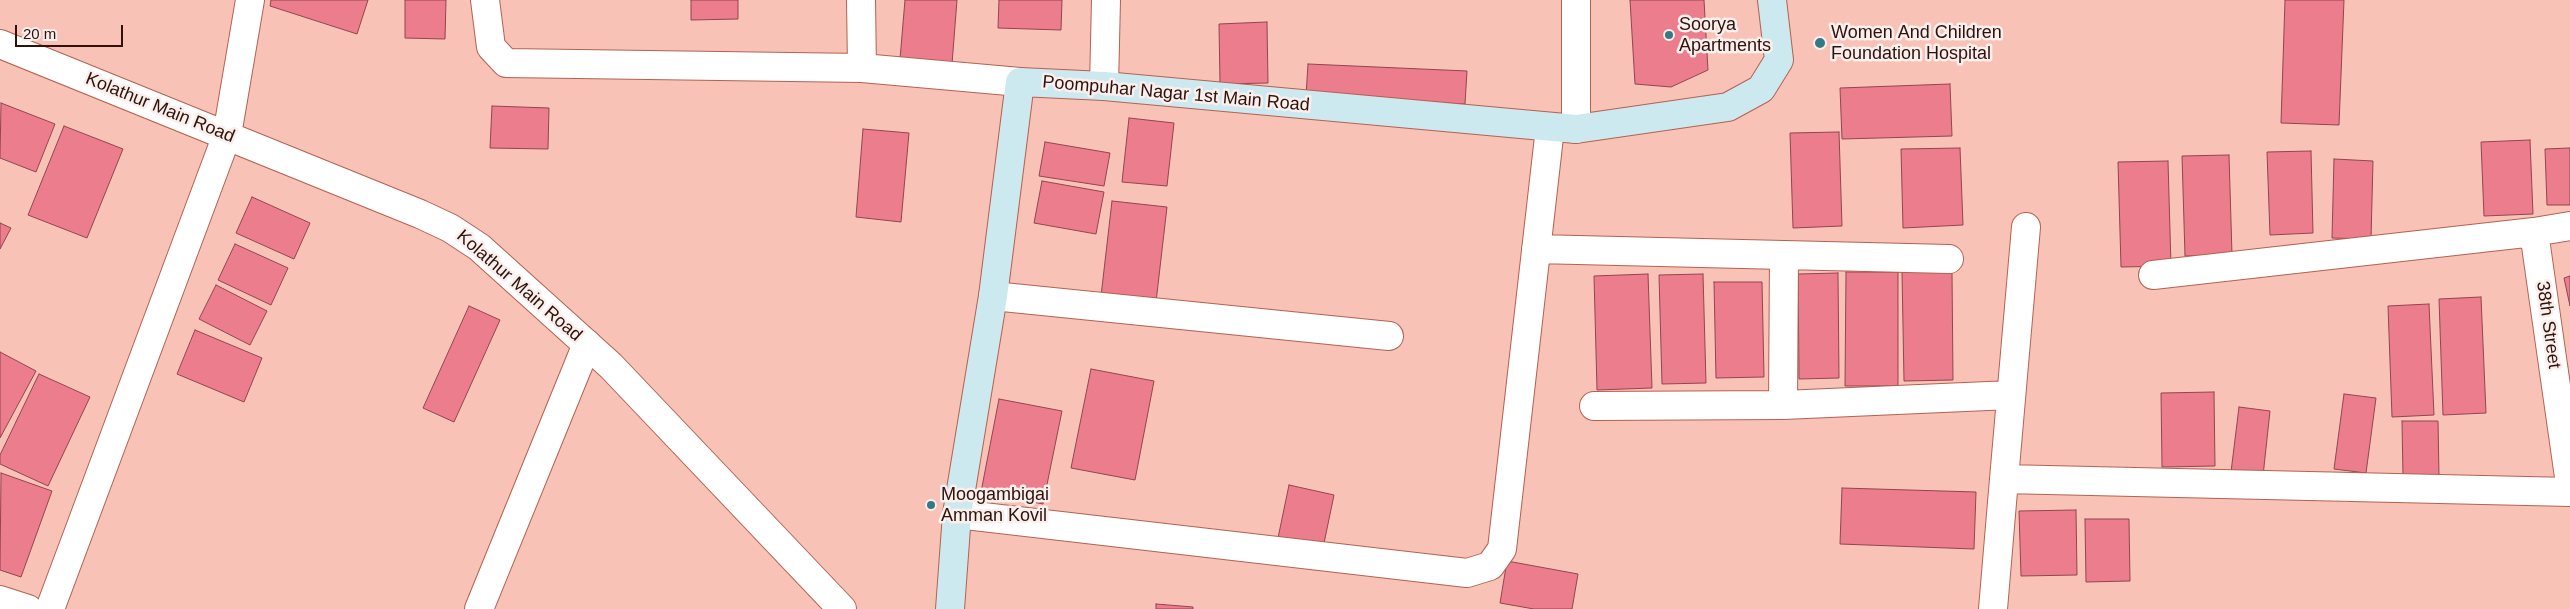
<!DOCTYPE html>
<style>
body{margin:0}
#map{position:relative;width:2570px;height:609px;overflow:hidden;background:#f8c2b6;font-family:Arial,sans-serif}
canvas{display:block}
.scale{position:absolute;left:15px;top:25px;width:108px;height:22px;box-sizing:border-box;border:2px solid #31110a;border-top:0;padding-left:6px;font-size:15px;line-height:18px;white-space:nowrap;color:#31110a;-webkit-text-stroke:4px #f9efed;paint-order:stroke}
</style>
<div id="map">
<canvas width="2570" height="609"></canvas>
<div class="scale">20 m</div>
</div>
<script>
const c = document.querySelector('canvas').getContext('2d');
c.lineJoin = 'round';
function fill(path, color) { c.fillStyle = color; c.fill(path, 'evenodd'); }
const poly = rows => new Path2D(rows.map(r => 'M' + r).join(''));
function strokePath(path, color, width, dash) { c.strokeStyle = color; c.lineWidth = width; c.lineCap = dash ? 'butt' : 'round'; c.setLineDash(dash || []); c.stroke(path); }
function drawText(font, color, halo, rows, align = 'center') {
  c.font = font + ' Arial,sans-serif'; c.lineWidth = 5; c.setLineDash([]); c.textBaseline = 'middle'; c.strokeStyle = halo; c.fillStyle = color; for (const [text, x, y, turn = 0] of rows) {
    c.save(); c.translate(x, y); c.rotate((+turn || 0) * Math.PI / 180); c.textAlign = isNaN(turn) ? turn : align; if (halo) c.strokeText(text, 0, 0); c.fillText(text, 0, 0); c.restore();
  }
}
const building = poly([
 [271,0,368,0,357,34,270,6,271,0],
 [405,0,446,0,445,39,405,38,405,0],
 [691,0,738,0,738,19,691,20,691,0],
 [905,0,957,0,952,64,900,59,905,0],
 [999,0,1062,0,1061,30,998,28,999,0],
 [1630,0,1704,0,1708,70,1671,87,1635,84,1630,0],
 [2285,0,2344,0,2339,125,2281,123,2285,0],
 [1267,22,1268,83,1220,84,1219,24,1267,22],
 [1308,64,1467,71,1465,104,1306,96,1308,64],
 [1950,84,1952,136,1842,139,1840,88,1950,84],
 [1,103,55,124,36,172,0,158,1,103],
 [492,106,549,108,548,149,490,148,492,106],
 [1129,118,1174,123,1167,186,1122,182,1129,118],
 [64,126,123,149,87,238,28,215,64,126],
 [863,129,909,133,901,222,856,217,863,129],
 [1839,132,1842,226,1793,228,1790,133,1839,132],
 [2530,140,2533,214,2484,216,2481,142,2530,140],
 [1045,142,1110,153,1104,186,1039,176,1045,142],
 [1960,148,1963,225,1903,228,1901,149,1960,148],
 [2570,148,2570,205,2547,205,2545,149,2570,148],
 [2311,151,2313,233,2270,235,2267,152,2311,151],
 [2229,155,2232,255,2185,256,2182,156,2229,155],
 [2334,159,2373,161,2371,239,2332,238,2334,159],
 [2168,161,2171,266,2121,267,2118,162,2168,161],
 [1042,181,1104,192,1096,234,1034,223,1042,181],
 [252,197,310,223,294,259,236,233,252,197],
 [1112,201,1167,207,1156,302,1101,296,1112,201],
 [0,223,11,228,0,249,0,223],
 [235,244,288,268,271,305,218,280,235,244],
 [1846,272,1898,272,1898,386,1845,386,1846,272],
 [1902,272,1952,272,1953,380,1904,381,1902,272],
 [1838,273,1839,378,1799,379,1798,274,1838,273],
 [1648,274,1652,388,1597,390,1594,276,1648,274],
 [1703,274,1706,383,1662,384,1659,275,1703,274],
 [2570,276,2570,306,2564,278,2570,276],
 [1714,282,1762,282,1764,377,1716,378,1714,282],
 [216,285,267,311,250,345,199,319,216,285],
 [2481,297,2486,413,2443,415,2439,299,2481,297],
 [2429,304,2434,415,2392,417,2388,306,2429,304],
 [469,306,500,320,454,422,423,408,469,306],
 [195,330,262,358,244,402,177,374,195,330],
 [0,352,36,371,0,438,0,352],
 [1091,369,1154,381,1135,480,1071,468,1091,369],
 [39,374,90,397,48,486,0,464,0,455,39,374],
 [2214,392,2215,466,2162,467,2161,393,2214,392],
 [2344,394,2376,398,2366,473,2334,469,2344,394],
 [999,399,1062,411,1043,504,981,492,999,399],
 [2239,407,2270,411,2263,476,2231,472,2239,407],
 [2402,421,2438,421,2439,476,2403,476,2402,421],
 [1,473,52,491,21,577,0,570,1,473],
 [1289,485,1334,495,1323,548,1278,538,1289,485],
 [1842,488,1976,492,1974,549,1840,544,1842,488],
 [2076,510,2077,575,2021,576,2019,511,2076,510],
 [2085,519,2129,519,2130,581,2086,582,2085,519],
 [1507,561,1578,574,1572,609,1534,609,1500,603,1507,561],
 [1156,604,1193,607,1193,609,1156,609,1156,604]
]);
fill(building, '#eb7d8c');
strokePath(building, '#944450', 1);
const minor = poly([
 [485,0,491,47,506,63,862,68,1020,82],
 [861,0,862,68],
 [1104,86,1106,0],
 [1576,129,1576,0],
 [2570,226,2534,232,2570,484],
 [1536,249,1949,259],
 [2153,275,2534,232],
 [993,296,1389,336],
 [1783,405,1784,255],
 [1594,406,1783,405,2011,395],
 [2004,479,2026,227],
 [957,514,1467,573,1490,566,1502,549,1550,128],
 [0,600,28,609],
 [50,609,227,135,250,0],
 [479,609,587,344],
 [1993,609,2004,479,2570,492]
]);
const tertiary = poly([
 [0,44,420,214,450,228,479,247,611,366,842,609]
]);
const secondary = poly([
 [950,609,957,514,993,296,1020,82,1104,86,1576,129,1728,107,1761,89,1779,60,1772,0]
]);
strokePath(minor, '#b36252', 30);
strokePath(tertiary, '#b36252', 30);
strokePath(secondary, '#b36252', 30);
strokePath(minor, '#fff', 28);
strokePath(tertiary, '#fff', 28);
strokePath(secondary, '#cbe9ef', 28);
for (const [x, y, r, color] of [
 [1669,35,5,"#337986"],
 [1820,43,6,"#337986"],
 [931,505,5,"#337986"]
]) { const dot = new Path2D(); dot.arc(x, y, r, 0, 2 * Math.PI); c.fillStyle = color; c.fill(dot); strokePath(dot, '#f9efed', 2); }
drawText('18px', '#31110a', '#f9efed', [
 ["Soorya",1679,25],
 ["Apartments",1679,46],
 ["Women And Children",1831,33],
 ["Foundation Hospital",1831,54],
 ["Moogambigai",941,495],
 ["Amman Kovil",941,516]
], 'left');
drawText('18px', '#31110a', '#f9efed', [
 ["Poompuhar Nagar 1st Main Road",1176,94,5],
 ["Kolathur Main Road",160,108,22],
 ["Kolathur Main Road",519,286,41],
 ["38th Street",2548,325,82]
]);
</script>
